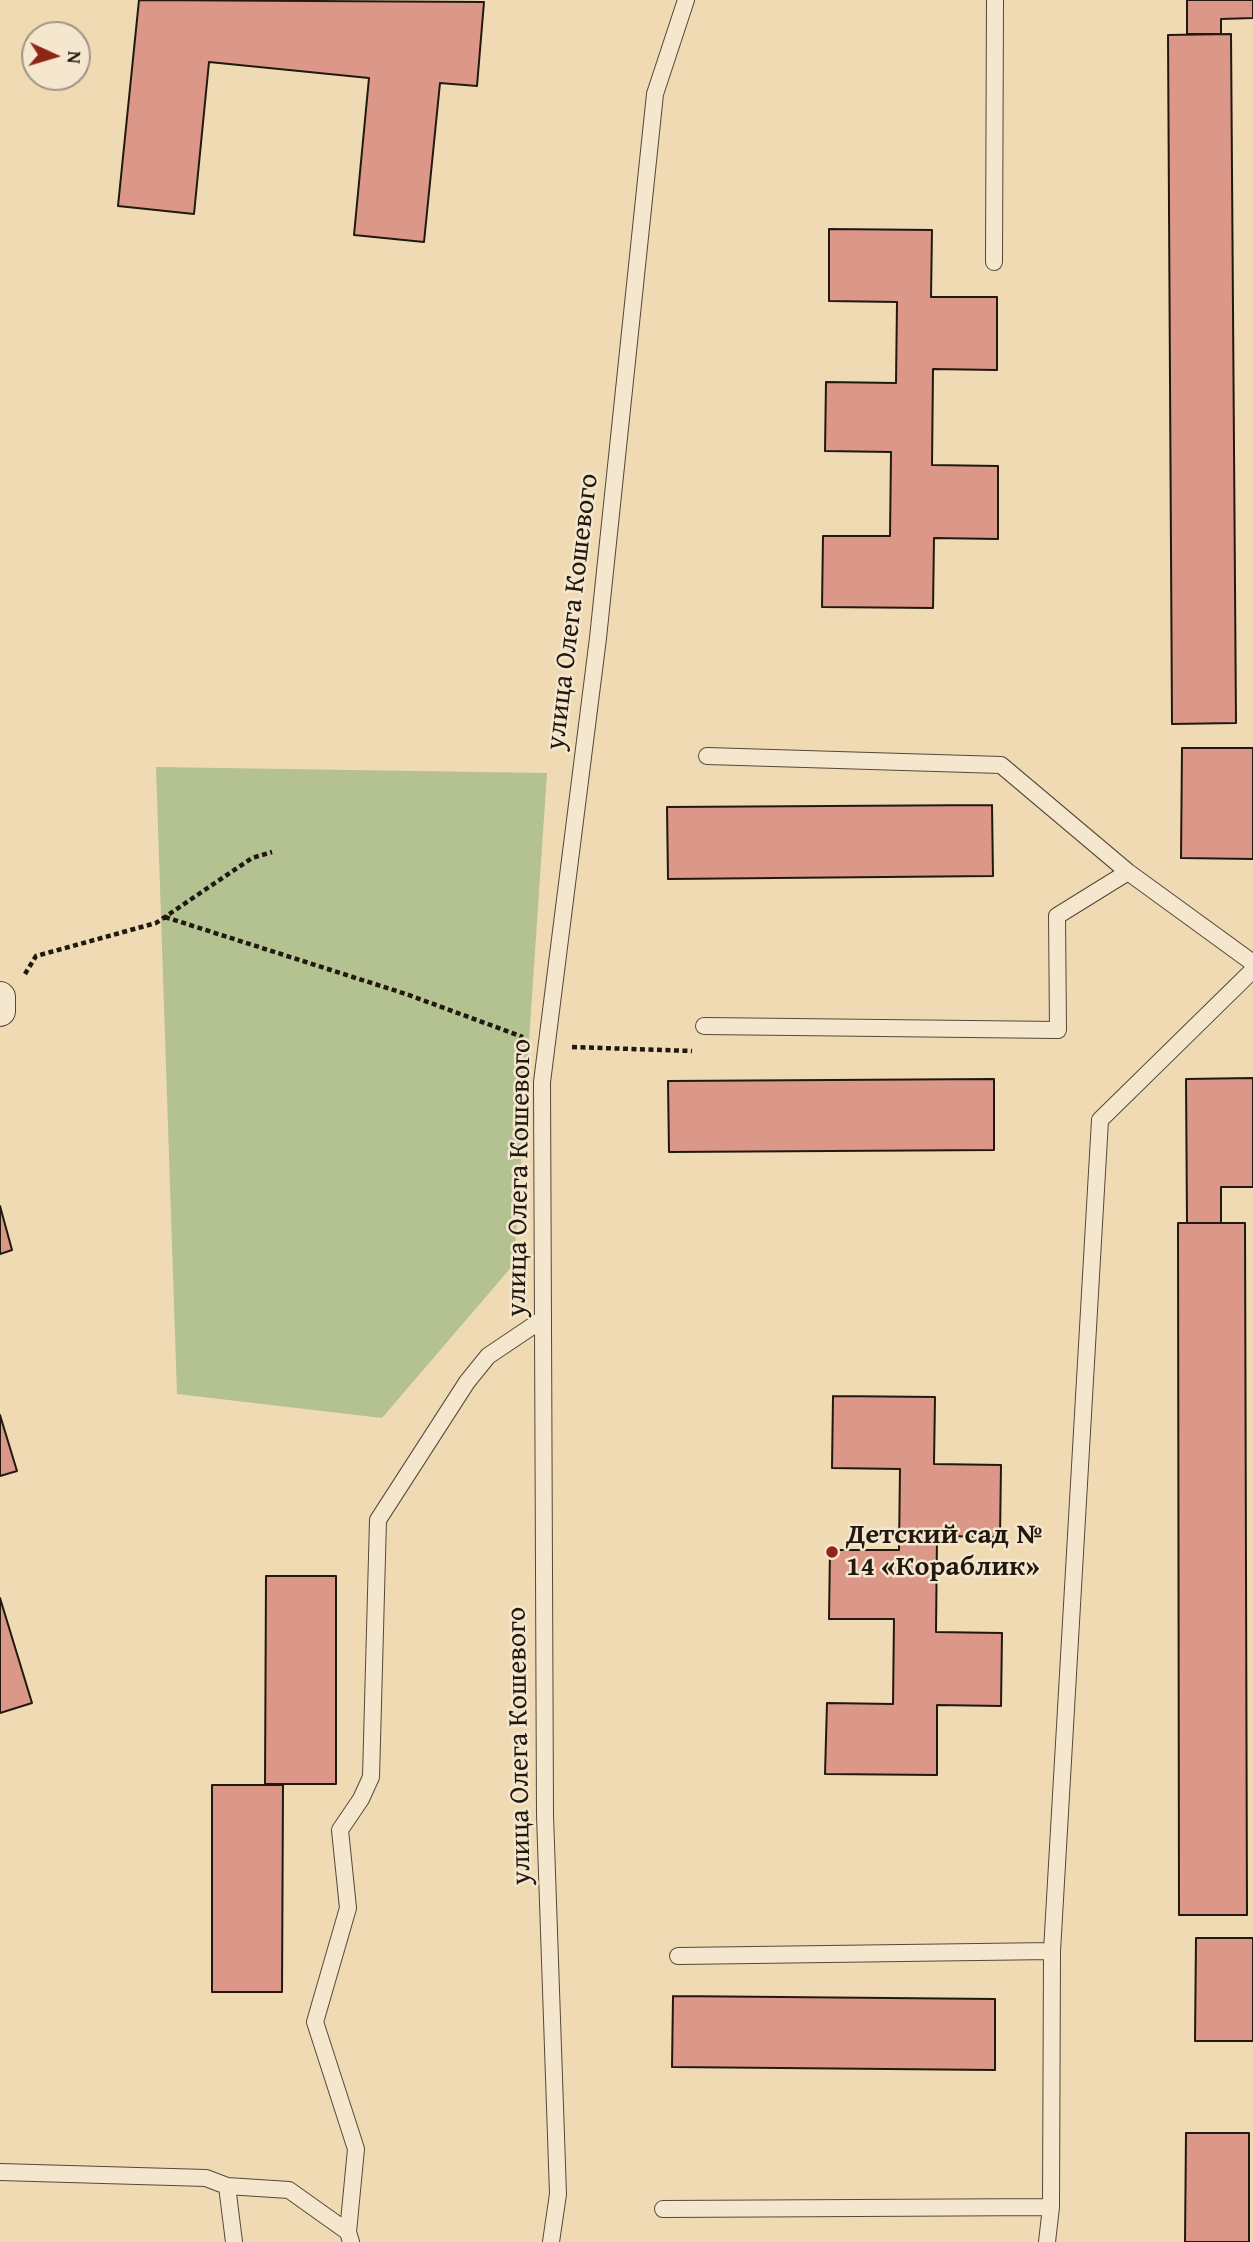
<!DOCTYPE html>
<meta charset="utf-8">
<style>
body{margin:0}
#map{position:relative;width:1253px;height:2242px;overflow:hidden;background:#efdab4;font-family:"Gentium Book Plus",serif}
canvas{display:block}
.north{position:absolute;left:21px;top:21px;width:70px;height:70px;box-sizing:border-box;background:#f5e7ce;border:2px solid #a09582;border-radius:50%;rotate:94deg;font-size:19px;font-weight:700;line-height:28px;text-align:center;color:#211910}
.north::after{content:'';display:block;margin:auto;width:24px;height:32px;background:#8f2418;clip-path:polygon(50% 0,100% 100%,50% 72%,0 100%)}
</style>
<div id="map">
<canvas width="1253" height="2242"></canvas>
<div class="north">N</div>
</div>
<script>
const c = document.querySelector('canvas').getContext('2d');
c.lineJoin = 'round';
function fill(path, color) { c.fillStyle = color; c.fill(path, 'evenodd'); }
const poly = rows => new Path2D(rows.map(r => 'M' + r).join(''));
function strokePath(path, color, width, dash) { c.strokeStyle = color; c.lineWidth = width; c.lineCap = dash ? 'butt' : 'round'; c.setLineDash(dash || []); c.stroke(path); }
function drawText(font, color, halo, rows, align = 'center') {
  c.font = font + ' "Gentium Book Plus",serif'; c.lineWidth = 5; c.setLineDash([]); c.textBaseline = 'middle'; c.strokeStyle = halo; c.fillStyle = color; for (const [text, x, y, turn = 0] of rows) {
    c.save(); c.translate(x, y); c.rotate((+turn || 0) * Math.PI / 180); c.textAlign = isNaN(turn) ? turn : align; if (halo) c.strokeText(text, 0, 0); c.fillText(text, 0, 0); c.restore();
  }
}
fill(poly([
 [156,767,547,773,514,1264,382,1418,177,1394]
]), '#b4c191');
const building = poly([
 [139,0,484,2,477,86,440,83,424,242,354,235,369,78,209,62,194,214,118,206,139,0],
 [1187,0,1253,0,1253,18,1221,19,1221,34,1187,34,1187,0],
 [1231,34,1236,723,1172,724,1168,35,1231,34],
 [829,229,932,230,931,297,997,297,997,370,933,369,932,465,998,466,998,539,934,538,933,608,822,607,823,536,890,536,891,452,825,451,826,382,896,383,897,302,829,301,829,229],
 [1182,748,1253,748,1253,859,1181,858,1182,748],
 [992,805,993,876,668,879,667,807,992,805],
 [1253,1078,1253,1187,1221,1187,1221,1223,1187,1223,1186,1079,1253,1078],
 [994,1079,994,1150,669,1152,668,1081,994,1079],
 [0,1206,12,1250,0,1254,0,1206],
 [1178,1223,1245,1223,1247,1915,1179,1915,1178,1223],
 [833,1396,935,1397,934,1464,1001,1465,1000,1537,937,1536,936,1632,1002,1633,1001,1706,937,1705,937,1775,825,1774,827,1703,893,1704,894,1619,829,1619,830,1550,899,1550,900,1469,832,1468,833,1396],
 [0,1415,17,1471,0,1476,0,1415],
 [266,1576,336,1576,336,1784,265,1784,266,1576],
 [0,1598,32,1703,0,1713,0,1598],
 [212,1785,283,1785,282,1992,212,1992,212,1785],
 [1196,1938,1253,1938,1253,2041,1195,2041,1196,1938],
 [673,1996,995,1999,995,2070,672,2067,673,1996],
 [1186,2133,1249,2133,1249,2242,1185,2242,1186,2133]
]);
fill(building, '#db9788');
strokePath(building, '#211910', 2);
const service = poly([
 [994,262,995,0],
 [707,756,1001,765,1128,872,1253,963],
 [704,1026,1058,1030,1057,916,1128,872],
 [678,1956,1052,1951],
 [0,2172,206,2178,227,2186,289,2190,348,2232],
 [227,2186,234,2242],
 [663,2209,1051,2207],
 [351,2242,348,2232,356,2149,315,2022,348,1908,340,1830,361,1799,371,1777,378,1520,467,1382,488,1356,543,1319],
 [551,2242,558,2194,545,1815,542,1082,598,638,655,94,686,0],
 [1047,2242,1051,2207,1052,1951,1100,1120,1253,970]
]);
const minor = poly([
 [0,997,0,1011]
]);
strokePath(service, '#544939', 18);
strokePath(minor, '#544939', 32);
strokePath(poly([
 [165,917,406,994,523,1037],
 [25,974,36,956,156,923,252,858,272,852],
 [572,1047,692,1051]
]), '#211910', 4.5, [5, 3.5]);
strokePath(service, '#f5e7ce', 16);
strokePath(minor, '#f5e7ce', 30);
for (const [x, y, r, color] of [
 [832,1552,7,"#8f2418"]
]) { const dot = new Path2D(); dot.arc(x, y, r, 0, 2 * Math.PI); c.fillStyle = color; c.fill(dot); strokePath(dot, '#f5e7ce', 2.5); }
drawText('28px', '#211910', '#f5e7ce', [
 ["улица Олега Кошевого",573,612,-83],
 ["улица Олега Кошевого",520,1178,-89],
 ["улица Олега Кошевого",520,1746,-91]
]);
drawText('bold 28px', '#211910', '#f5e7ce', [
 ["Детский сад №",846,1536],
 ["14 «Кораблик»",846,1568]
], 'left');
</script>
